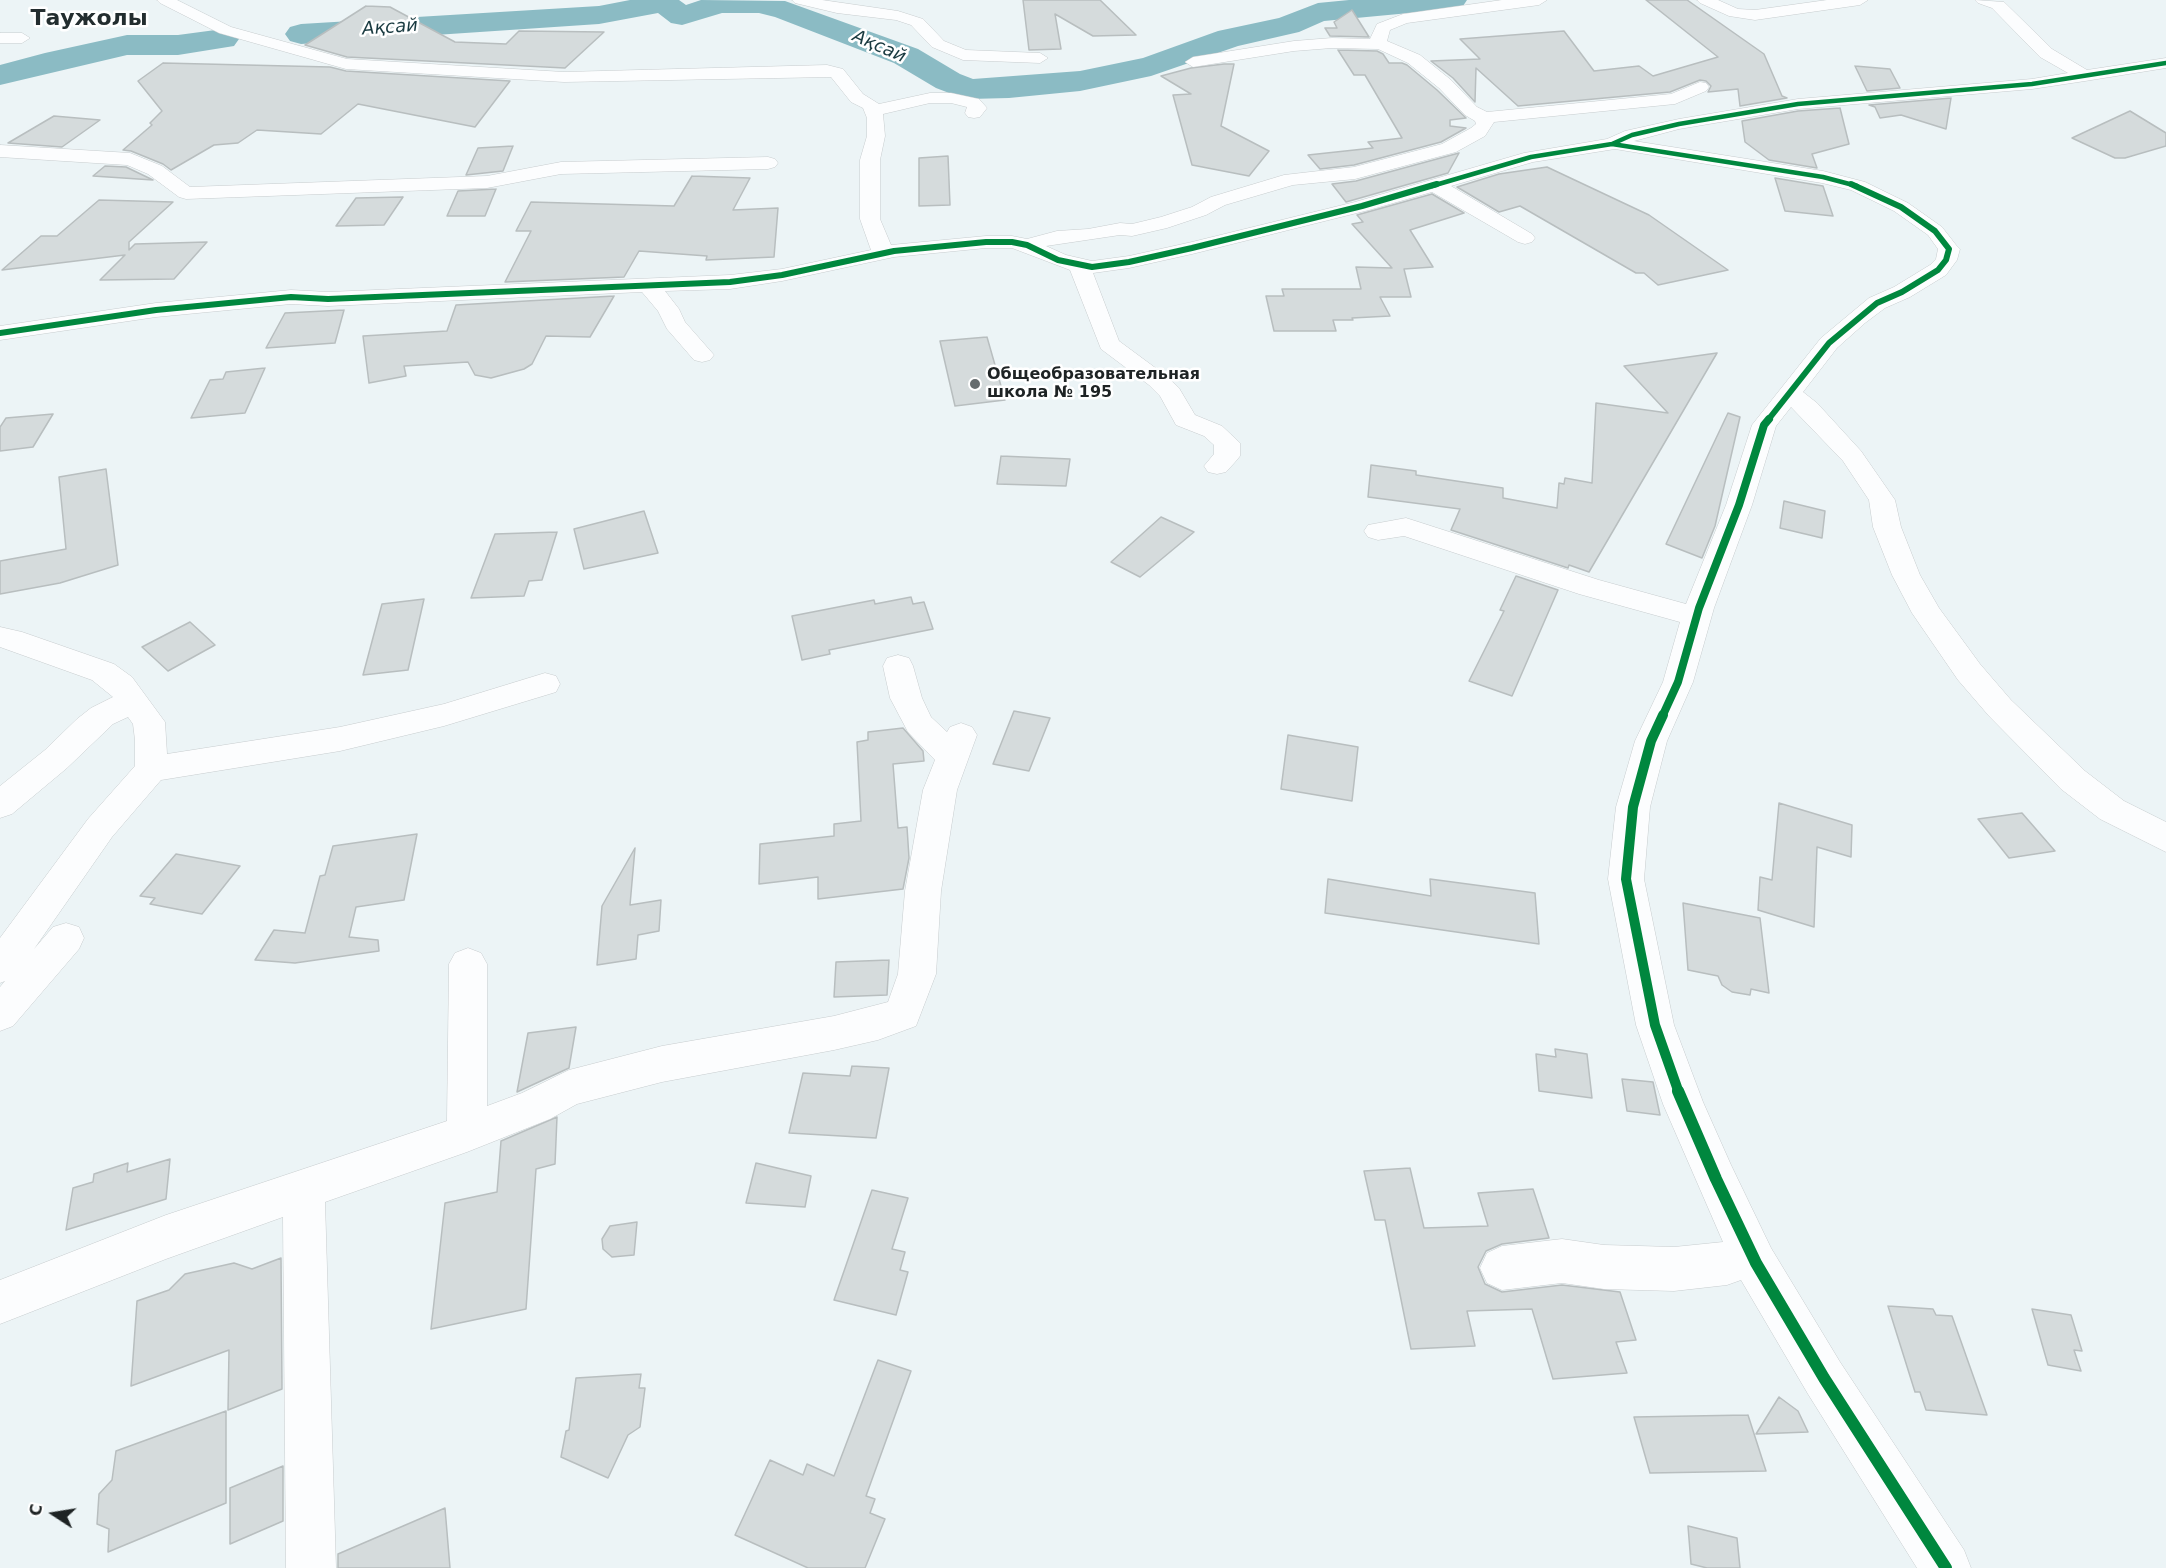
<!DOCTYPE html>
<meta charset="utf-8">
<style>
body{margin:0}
#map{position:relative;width:2166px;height:1568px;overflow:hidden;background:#ecf4f6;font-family:"DejaVu Sans",sans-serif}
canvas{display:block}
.north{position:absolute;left:24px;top:1484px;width:60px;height:60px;-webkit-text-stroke:4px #fff;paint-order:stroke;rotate:282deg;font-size:16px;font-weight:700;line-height:24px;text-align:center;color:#1e2324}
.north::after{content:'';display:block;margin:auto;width:21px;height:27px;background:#1e2324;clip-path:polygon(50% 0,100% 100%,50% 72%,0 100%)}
</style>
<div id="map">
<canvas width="2166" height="1568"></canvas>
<div class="north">С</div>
</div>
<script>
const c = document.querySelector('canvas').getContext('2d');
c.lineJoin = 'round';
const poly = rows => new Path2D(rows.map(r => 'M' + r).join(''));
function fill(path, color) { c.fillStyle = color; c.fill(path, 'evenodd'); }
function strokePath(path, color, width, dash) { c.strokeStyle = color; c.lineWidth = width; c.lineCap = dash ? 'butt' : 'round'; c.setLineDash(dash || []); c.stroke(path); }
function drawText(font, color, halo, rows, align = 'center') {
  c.font = font + ' "DejaVu Sans",sans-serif'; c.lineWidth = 5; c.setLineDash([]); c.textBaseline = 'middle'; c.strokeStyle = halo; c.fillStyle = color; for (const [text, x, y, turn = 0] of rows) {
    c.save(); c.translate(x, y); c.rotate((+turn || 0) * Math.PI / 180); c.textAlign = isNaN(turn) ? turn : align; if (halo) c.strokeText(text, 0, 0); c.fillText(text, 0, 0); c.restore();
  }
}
fill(poly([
 [630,0,679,0,686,5,701,0,785,1,918,49,960,74,973,79,1080,71,1143,58,1218,31,1279,18,1318,3,1349,0,1467,0,1463,6,1452,9,1324,21,1299,32,1238,46,1151,76,1080,91,1009,98,969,99,957,96,936,88,894,63,775,17,759,13,722,13,682,25,671,23,658,13,599,24,301,44,290,41,285,34,290,27,301,24,599,6,630,0],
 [223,29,234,32,239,39,234,46,178,55,127,55,0,85,0,65,45,53,127,35,178,35,223,29]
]), '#8bbbc4');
const building = poly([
 [1023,0,1100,0,1136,35,1093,36,1055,14,1061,49,1029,50,1023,0],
 [1646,0,1687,0,1764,54,1782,96,1787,98,1740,106,1738,89,1708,92,1711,86,1706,81,1700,80,1670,92,1518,106,1476,68,1475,102,1453,78,1431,61,1480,59,1460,39,1564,31,1594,71,1639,66,1653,76,1718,57,1646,0],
 [366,6,390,7,455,42,506,44,519,31,604,32,565,68,347,57,305,45,366,6],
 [1352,10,1369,37,1330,36,1325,28,1337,28,1334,22,1352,10],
 [1338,50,1377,51,1383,54,1389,63,1402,63,1407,65,1437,90,1466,118,1450,120,1450,126,1466,128,1441,142,1354,165,1320,169,1308,155,1373,148,1368,142,1402,138,1365,75,1354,75,1338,50],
 [163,63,330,67,346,71,510,81,475,127,358,104,321,134,257,130,238,143,214,145,171,170,163,164,131,151,123,150,152,125,150,123,162,111,138,81,163,63],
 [1224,64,1234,64,1221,126,1269,151,1249,176,1192,165,1173,95,1191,94,1161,76,1191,68,1224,64],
 [1855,66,1890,69,1900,88,1867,91,1855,66],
 [1951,98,1946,129,1901,115,1880,118,1875,107,1869,105,1951,98],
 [1840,108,1849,144,1812,154,1817,168,1769,160,1745,142,1742,121,1798,111,1840,108],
 [2130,111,2166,133,2166,146,2125,158,2115,158,2072,138,2130,111],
 [54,116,100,120,62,147,8,143,54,116],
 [513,146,503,171,466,175,478,148,513,146],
 [1459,153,1448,173,1346,202,1332,184,1356,181,1459,153],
 [948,156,950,205,919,206,919,158,948,156],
 [105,166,126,167,153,180,93,176,105,166],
 [1547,167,1649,215,1728,270,1658,285,1644,273,1636,273,1520,206,1499,212,1457,187,1499,174,1547,167],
 [692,176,750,178,733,210,778,208,774,257,706,260,707,256,639,251,624,277,505,282,531,231,516,231,531,202,674,206,692,176],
 [1775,178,1823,186,1833,216,1785,211,1775,178],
 [496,189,485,216,447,216,458,191,496,189],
 [1432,194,1464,213,1410,230,1433,267,1404,269,1411,297,1380,297,1390,316,1352,318,1353,320,1333,320,1336,331,1274,331,1266,296,1284,296,1282,289,1361,289,1356,267,1392,268,1352,224,1363,222,1357,215,1432,194],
 [403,197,384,225,336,226,356,198,403,197],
 [99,200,173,202,129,242,129,250,135,244,207,242,174,279,100,280,125,255,2,270,41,236,57,236,99,200],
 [614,296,590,337,546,336,532,364,524,369,491,378,475,375,468,362,404,366,406,376,369,383,363,336,447,331,456,305,614,296],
 [344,310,335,343,266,348,285,313,344,310],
 [987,337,1005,400,955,406,940,341,987,337],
 [1717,353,1589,572,1569,565,1568,568,1451,530,1460,509,1368,497,1371,465,1416,471,1416,475,1503,488,1503,498,1557,508,1559,483,1564,484,1565,478,1592,483,1596,403,1668,413,1624,366,1717,353],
 [265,368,245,413,191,418,210,380,223,379,226,372,265,368],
 [1728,413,1740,417,1715,526,1702,558,1666,544,1728,413],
 [53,414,33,447,0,451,0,427,6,418,53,414],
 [1001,456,1070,459,1066,486,997,484,1001,456],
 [106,469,118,565,60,583,0,594,0,561,66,549,59,477,106,469],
 [1784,501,1825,511,1822,538,1780,528,1784,501],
 [644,511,658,553,584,569,574,529,644,511],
 [1161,517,1194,532,1140,577,1111,562,1161,517],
 [557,532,542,580,529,581,524,596,471,598,495,534,557,532],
 [1516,576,1558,590,1512,696,1469,681,1504,611,1500,610,1516,576],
 [911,597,913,604,924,602,933,629,829,650,830,654,802,660,792,616,874,600,875,604,911,597],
 [424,599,408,670,363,675,382,604,424,599],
 [190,622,215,645,168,671,142,647,190,622],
 [1014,711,1050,718,1029,771,993,764,1014,711],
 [903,728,923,751,924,761,893,764,898,828,907,827,909,858,903,889,818,899,818,877,759,884,760,844,834,836,834,824,861,821,857,742,868,740,868,732,903,728],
 [1288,735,1358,747,1352,801,1281,789,1288,735],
 [1779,803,1852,825,1851,857,1817,847,1814,927,1758,910,1760,877,1772,880,1779,803],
 [2022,813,2055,851,2009,858,1978,819,2022,813],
 [417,834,404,900,356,907,349,937,378,940,379,951,295,963,255,960,274,930,305,933,320,876,325,875,333,846,417,834],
 [635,848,630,905,661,900,659,931,638,935,636,959,597,965,602,906,635,848],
 [176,854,240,866,202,914,150,904,155,898,140,896,176,854],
 [1328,879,1431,896,1430,879,1535,893,1539,944,1325,913,1328,879],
 [1683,903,1760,918,1769,993,1751,989,1750,995,1732,992,1722,985,1718,976,1688,970,1683,903],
 [889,960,887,995,834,997,836,962,889,960],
 [576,1027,569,1068,517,1092,528,1033,576,1027],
 [1555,1049,1587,1054,1592,1098,1539,1091,1536,1054,1556,1057,1555,1049],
 [852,1066,889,1068,876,1138,789,1133,803,1073,850,1076,852,1066],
 [1622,1079,1653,1082,1660,1115,1627,1111,1622,1079],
 [557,1117,555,1164,536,1169,526,1309,431,1329,445,1203,497,1192,501,1141,557,1117],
 [170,1159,166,1199,66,1230,73,1188,93,1182,94,1174,128,1163,127,1172,170,1159],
 [756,1163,811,1176,805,1207,746,1203,756,1163],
 [1410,1168,1424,1228,1488,1226,1478,1193,1533,1189,1549,1238,1502,1244,1486,1251,1478,1267,1485,1284,1502,1292,1562,1285,1620,1292,1636,1340,1616,1342,1627,1373,1553,1379,1532,1309,1467,1311,1475,1346,1411,1349,1385,1220,1375,1220,1364,1171,1410,1168],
 [872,1190,908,1198,892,1249,905,1252,900,1270,908,1272,896,1315,834,1300,872,1190],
 [637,1222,634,1255,612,1257,603,1249,602,1239,610,1226,637,1222],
 [281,1258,282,1389,228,1410,229,1350,131,1386,137,1301,169,1290,185,1274,234,1263,252,1269,281,1258],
 [1888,1306,1933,1309,1936,1315,1952,1316,1987,1415,1926,1410,1920,1392,1915,1392,1888,1306],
 [2032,1309,2071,1315,2082,1351,2074,1350,2081,1371,2048,1365,2032,1309],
 [878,1360,911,1371,866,1496,875,1499,870,1513,885,1519,865,1568,808,1568,735,1535,770,1460,803,1475,807,1464,834,1476,878,1360],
 [641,1374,639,1388,645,1388,640,1427,628,1435,608,1478,561,1457,566,1431,569,1430,576,1378,641,1374],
 [1779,1397,1798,1411,1808,1432,1756,1434,1779,1397],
 [226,1411,226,1503,108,1552,109,1529,97,1524,99,1494,112,1480,116,1451,226,1411],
 [1748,1415,1766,1471,1650,1473,1634,1417,1748,1415],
 [283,1466,283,1521,230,1544,230,1488,283,1466],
 [445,1508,450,1568,338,1568,338,1554,445,1508],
 [1688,1526,1737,1538,1740,1568,1707,1568,1691,1564,1688,1526]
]);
fill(building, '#d5dbdc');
strokePath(building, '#b8bebf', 1.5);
const minor = poly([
 [157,0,177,0,231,27,347,59,564,72,827,65,843,69,863,94,879,104,930,93,951,93,979,99,987,108,980,117,974,118,968,117,965,113,967,107,951,103,930,103,883,114,885,136,880,160,880,219,891,245,986,236,1012,236,1027,239,1057,231,1088,229,1120,223,1132,224,1161,217,1192,207,1211,197,1284,175,1354,167,1442,144,1471,128,1476,124,1475,121,1465,115,1439,88,1408,63,1378,49,1332,48,1294,51,1193,67,1185,62,1193,57,1294,41,1332,38,1370,39,1377,24,1403,14,1502,0,1547,0,1539,5,1407,23,1390,30,1387,41,1420,55,1451,80,1477,107,1487,112,1671,94,1700,82,1706,83,1709,87,1706,91,1675,104,1494,122,1485,136,1456,152,1355,179,1293,185,1225,205,1206,215,1167,228,1132,236,1120,235,1046,246,1066,255,1092,261,1129,256,1192,242,1355,202,1524,153,1607,139,1625,131,1679,119,1798,99,2032,79,2068,73,2040,57,1992,8,1978,3,1975,0,2004,2,2052,49,2087,70,2166,58,2166,68,2085,81,2032,89,1798,109,1679,129,1634,141,1823,171,1865,182,1908,203,1942,227,1956,245,1960,249,1957,260,1946,275,1910,297,1885,308,1865,323,1837,348,1803,392,1817,403,1861,451,1895,500,1901,527,1920,575,1939,608,1980,664,2011,700,2085,771,2124,801,2166,822,2166,852,2100,819,2061,789,1989,716,1958,680,1912,613,1892,575,1873,527,1869,500,1843,461,1791,407,1776,426,1752,505,1714,608,1693,682,1667,741,1650,807,1644,879,1674,1025,1703,1102,1731,1165,1771,1248,1840,1362,1964,1550,1971,1568,1917,1568,1808,1394,1741,1280,1727,1285,1674,1291,1604,1289,1562,1283,1502,1290,1487,1283,1480,1268,1487,1253,1502,1246,1562,1239,1604,1245,1674,1247,1723,1242,1663,1104,1636,1025,1608,879,1616,807,1635,741,1663,682,1680,622,1579,594,1404,536,1378,540,1368,537,1364,531,1368,525,1406,518,1599,580,1686,604,1726,505,1752,425,1821,338,1869,298,1894,287,1930,265,1936,259,1938,249,1928,235,1894,211,1851,190,1822,183,1615,149,1533,162,1451,186,1532,234,1535,238,1532,242,1525,244,1518,242,1432,192,1369,210,1192,254,1129,268,1093,273,1119,341,1165,375,1179,388,1195,415,1222,426,1240,443,1240,456,1236,461,1226,472,1217,474,1208,472,1204,466,1214,454,1214,445,1204,436,1176,425,1160,396,1149,385,1101,349,1070,270,1012,248,986,248,894,257,782,281,730,289,665,291,679,309,685,322,714,355,710,360,702,362,694,360,667,329,658,311,642,292,328,306,291,304,156,317,0,340,0,326,156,303,291,290,328,292,730,275,782,269,871,250,860,219,860,160,867,136,867,118,863,108,851,102,831,77,564,82,346,69,219,33,160,3,157,0],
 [792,0,822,0,898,11,923,19,944,41,966,50,1040,53,1048,58,1040,63,963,60,932,47,911,25,896,20,837,13,795,3,792,0],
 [1697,0,1718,0,1738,9,1755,10,1827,0,1868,0,1860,5,1755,20,1729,16,1700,3,1697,0],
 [0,33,22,33,30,38,22,43,0,43,0,33],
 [0,145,130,153,162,166,190,187,487,176,561,162,768,157,775,159,778,163,775,167,768,169,561,174,487,188,186,199,179,197,148,174,127,165,0,157,0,145],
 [0,627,22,632,114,664,132,677,165,722,167,754,340,727,444,704,545,673,556,676,560,684,556,692,444,726,340,751,161,780,112,837,34,949,53,927,66,923,79,927,84,938,79,949,13,1026,0,1031,0,987,5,981,0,983,0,938,88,819,135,766,135,740,133,724,128,717,113,724,67,768,12,814,0,818,0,786,45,750,77,719,91,708,113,697,92,680,0,647,0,627],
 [898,655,909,658,913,666,922,698,931,717,947,732,950,727,961,723,972,727,977,735,957,790,941,891,936,974,916,1026,878,1040,834,1050,662,1082,577,1104,550,1119,467,1152,325,1202,336,1568,286,1568,283,1217,166,1259,0,1324,0,1280,166,1215,447,1121,449,964,455,953,468,948,481,953,487,964,487,1106,522,1093,569,1070,662,1046,834,1016,888,1002,898,974,905,891,923,790,935,760,908,732,890,698,883,666,887,658,898,655]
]);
strokePath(minor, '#c7ccce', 1);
fill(minor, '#fcfdfe');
strokePath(poly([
 [1612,144,1823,177,1857,186],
 [1432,186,1531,157,1612,144,1632,135,1679,124,1798,104,2032,84,2166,63]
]), '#00873e', 4.5);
strokePath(poly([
 [0,333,156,310,291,297,328,299,730,282,782,275,894,251,986,242,1012,242,1027,245,1058,260,1092,267,1129,262,1192,248,1362,206,1437,184],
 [1768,420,1829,343,1877,303,1902,292,1938,270,1946,260,1949,249,1935,231,1901,207,1851,184]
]), '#00873e', 6);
strokePath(poly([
 [1662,717,1678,682,1699,608,1739,505,1764,425,1769,419]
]), '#00873e', 8);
strokePath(poly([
 [1663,715,1651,741,1633,807,1626,879,1655,1025,1679,1093]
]), '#00873e', 10);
strokePath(poly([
 [1678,1091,1716,1179,1756,1263,1824,1378,1946,1568]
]), '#00873e', 12);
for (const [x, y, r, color] of [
 [975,384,6,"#666c6e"]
]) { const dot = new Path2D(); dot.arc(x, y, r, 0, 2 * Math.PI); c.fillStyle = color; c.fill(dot); strokePath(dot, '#fff', 2); }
drawText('bold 16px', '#1e2324', '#fff', [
 ["Общеобразовательная",987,375],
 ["школа № 195",987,393]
], 'left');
drawText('italic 18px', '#193a40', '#fff', [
 ["Ақсай",390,28,-4],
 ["Ақсай",879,47,24]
]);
drawText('bold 22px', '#232d2f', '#fff', [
 ["Таужолы",89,19]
]);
</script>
